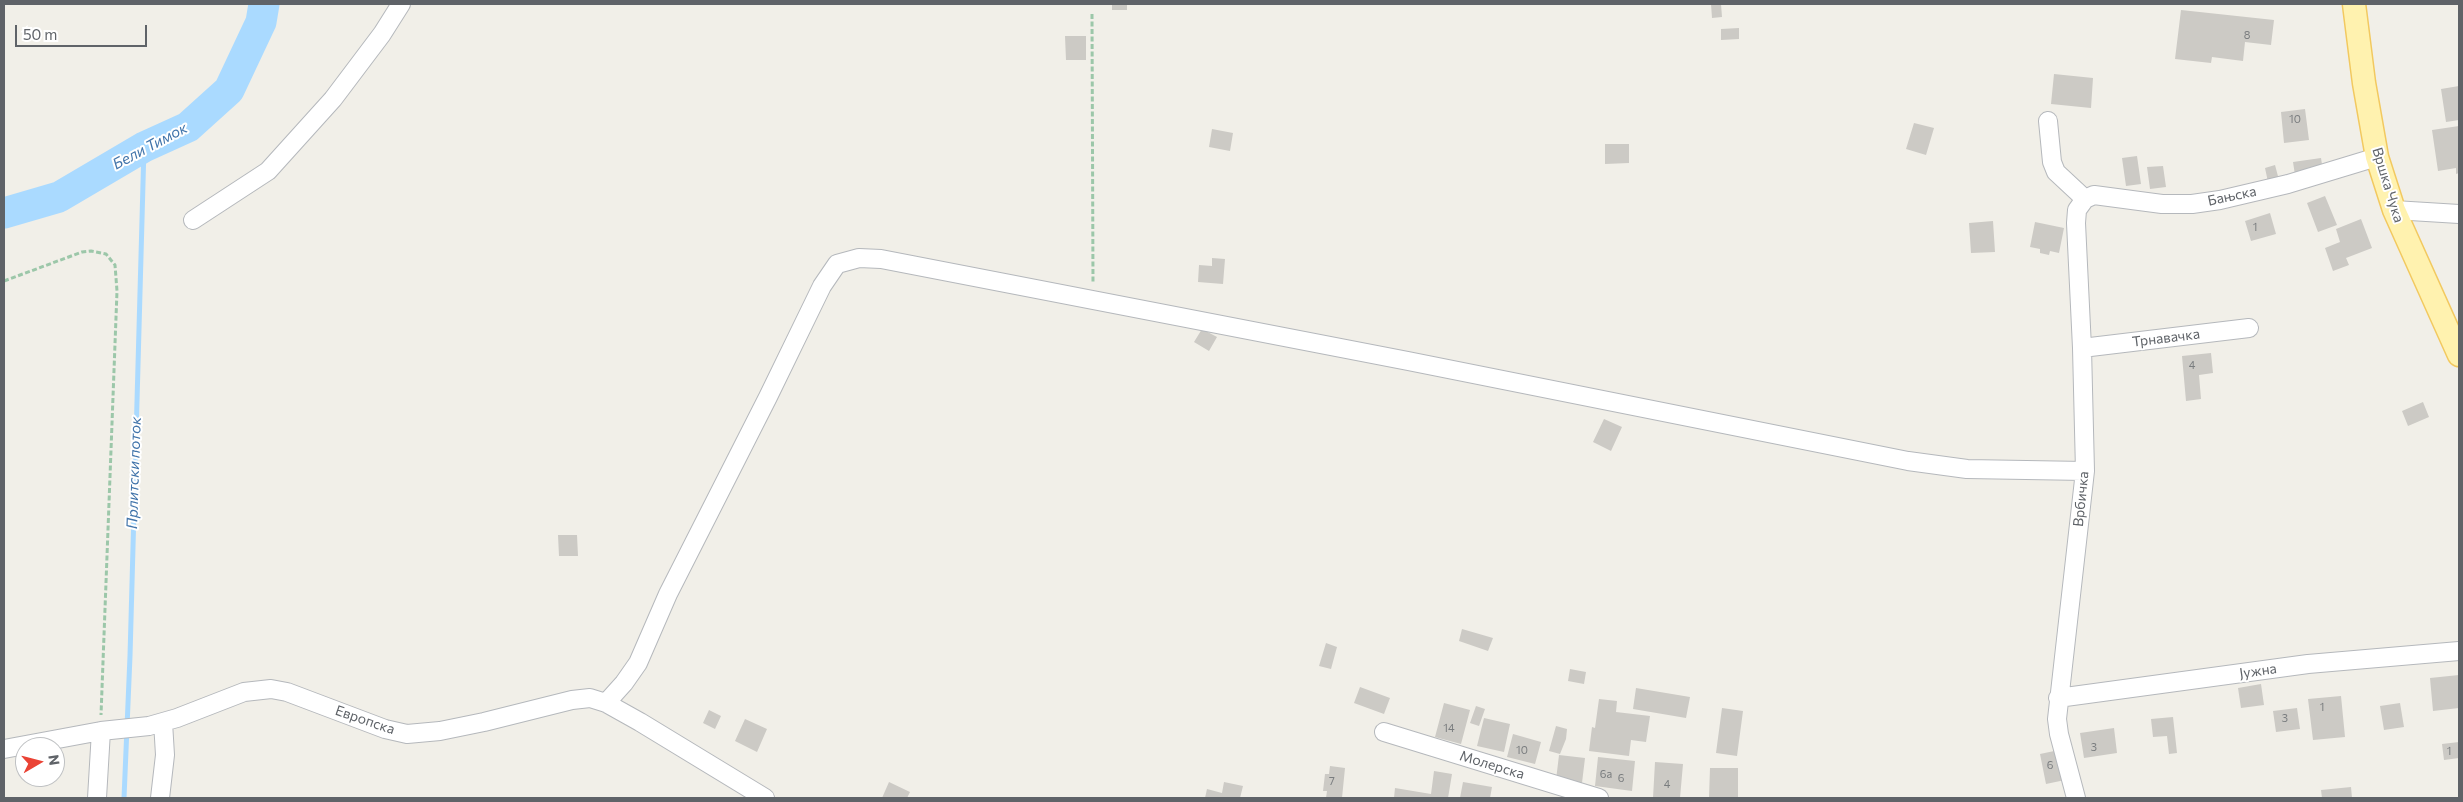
<!DOCTYPE html>
<meta charset="utf-8">
<style>
body{margin:0}
#map{position:relative;width:2463px;height:802px;overflow:hidden;background:#f1efe8;font-family:Commissioner,sans-serif}
canvas{display:block}
.frame{position:absolute;inset:0;border:5px solid #5f6368;pointer-events:none}
.north{position:absolute;left:15px;top:737px;width:50px;height:50px;box-sizing:border-box;background:#fff;border:1px solid #bfc1c3;border-radius:50%;rotate:82deg;font-size:14px;font-weight:700;line-height:20px;text-align:center;color:#5f6368}
.north::after{content:'';display:block;margin:auto;width:18px;height:22px;background:#ea4335;clip-path:polygon(50% 0,100% 100%,50% 72%,0 100%)}
.scale{position:absolute;left:15px;top:25px;width:132px;height:22px;box-sizing:border-box;border:2px solid #5f6368;border-top:0;padding-left:6px;font-size:15px;line-height:18px;white-space:nowrap;color:#5f6368;-webkit-text-stroke:4px #fff;paint-order:stroke}
</style>
<div id="map">
<canvas width="2463" height="802"></canvas>
<div class="frame"></div>
<div class="north">N</div>
<div class="scale">50 m</div>
</div>
<script>
const c = document.querySelector('canvas').getContext('2d');
c.lineJoin = 'round';
const poly = rows => new Path2D(rows.map(r => 'M' + r).join(''));
function strokePath(path, color, width, dash) { c.strokeStyle = color; c.lineWidth = width; c.lineCap = dash ? 'butt' : 'round'; c.setLineDash(dash || []); c.stroke(path); }
function fill(path, color) { c.fillStyle = color; c.fill(path, 'evenodd'); }
function drawText(font, color, halo, rows, align = 'center') {
  c.font = font + ' Commissioner,sans-serif'; c.lineWidth = 4; c.setLineDash([]); c.textBaseline = 'middle'; c.strokeStyle = halo; c.fillStyle = color; for (const [text, x, y, turn = 0] of rows) {
    c.save(); c.translate(x, y); c.rotate((+turn || 0) * Math.PI / 180); c.textAlign = isNaN(turn) ? turn : align; if (halo) c.strokeText(text, 0, 0); c.fillText(text, 0, 0); c.restore();
  }
}
strokePath(poly([
 [124,798,130,656,144,147]
]), '#aadaff', 5);
strokePath(poly([
 [4,213,59,197,144,147,188,127,229,90,261,22,264,4]
]), '#aadaff', 31);
fill(poly([
 [1112,4,1127,4,1127,10,1112,10],
 [1711,4,1721,4,1722,17,1712,18],
 [2181,10,2274,20,2271,45,2245,42,2243,61,2212,57,2211,63,2175,59],
 [1739,28,1739,39,1721,40,1721,29],
 [1065,36,1086,36,1086,60,1066,60],
 [2054,74,2093,78,2091,108,2051,104],
 [2459,86,2459,120,2446,122,2441,89],
 [2305,109,2309,140,2284,143,2281,112],
 [1914,123,1934,128,1926,155,1906,149],
 [2459,126,2459,173,2456,174,2456,168,2438,171,2432,130],
 [1212,129,1233,133,1230,151,1209,147],
 [1605,144,1629,144,1629,163,1605,164],
 [2137,156,2141,184,2126,186,2122,158],
 [2321,158,2323,171,2295,175,2293,162],
 [2275,165,2279,180,2268,182,2265,168],
 [2163,166,2166,187,2150,189,2147,167],
 [2325,196,2337,225,2318,232,2307,203],
 [2270,213,2276,234,2251,241,2245,221],
 [2361,219,2372,248,2346,258,2349,265,2333,271,2325,248,2340,242,2336,229],
 [1993,221,1995,252,1971,253,1969,223],
 [2035,222,2064,228,2059,253,2050,251,2049,255,2040,253,2040,249,2030,247],
 [1212,258,1225,259,1223,284,1198,282,1199,265,1212,266],
 [1202,329,1217,337,1209,351,1194,342],
 [2211,353,2213,373,2199,375,2201,399,2186,401,2182,356],
 [2423,402,2429,417,2408,426,2402,411],
 [1604,419,1622,427,1611,451,1593,442],
 [558,535,577,535,578,556,559,556],
 [1462,629,1493,638,1488,651,1459,641],
 [1326,643,1337,647,1331,669,1319,666],
 [1570,669,1586,672,1584,684,1568,681],
 [2459,675,2459,708,2433,711,2430,678],
 [2261,684,2264,705,2241,708,2238,688],
 [1360,687,1390,698,1384,714,1354,703],
 [1636,688,1690,697,1686,718,1633,709],
 [2341,696,2345,737,2313,740,2308,699],
 [1599,699,1617,701,1616,712,1650,716,1646,742,1631,740,1629,756,1589,751,1592,727,1595,728],
 [1444,703,1470,710,1461,744,1435,737],
 [2400,703,2404,727,2384,730,2380,706],
 [1476,706,1485,709,1479,726,1470,723],
 [1722,708,1743,711,1737,756,1716,753],
 [2297,708,2300,729,2276,732,2273,711],
 [709,710,721,716,715,729,703,723],
 [2173,717,2177,753,2169,754,2167,736,2153,737,2151,719],
 [1484,718,1510,724,1504,752,1477,746],
 [745,719,767,729,757,752,735,741],
 [1556,726,1567,729,1566,739,1560,754,1549,751],
 [2114,728,2117,753,2084,758,2080,733],
 [1513,734,1541,742,1535,764,1507,757],
 [2459,742,2459,758,2444,760,2442,744],
 [2059,750,2065,780,2046,784,2040,754],
 [1559,755,1585,758,1582,783,1556,780],
 [1598,757,1635,761,1632,791,1595,786],
 [1655,762,1683,764,1680,798,1653,798],
 [1330,766,1345,768,1342,798,1326,798,1327,791,1323,791,1325,774,1329,774],
 [1710,768,1738,768,1738,798,1709,798],
 [1434,771,1452,774,1448,798,1394,798,1395,788,1431,794],
 [889,782,910,792,907,798,882,798],
 [1224,782,1243,786,1240,798,1205,798,1207,789,1222,793],
 [1463,782,1492,787,1490,798,1460,798],
 [2351,787,2352,798,2322,798,2321,790]
]), '#cccac5');
const minor = poly([
 [2048,121,2052,162,2056,172,2085,199],
 [2394,210,2459,214],
 [193,220,268,171,333,99,382,34,401,4],
 [2082,348,2249,328],
 [2058,698,2308,664,2459,651],
 [606,703,624,683,638,663,668,594,768,397,822,286,837,264,859,258,881,259,1408,361,1908,461,1967,469,2085,471],
 [1384,732,1599,798],
 [4,749,101,731,149,726,177,718,244,692,271,689,287,692,385,729,407,734,440,731,484,722,572,700,590,698,606,703,640,722,765,798],
 [97,798,101,731],
 [160,798,165,755,163,722],
 [2076,798,2059,734,2057,719,2085,471,2082,348,2076,223,2077,210,2085,199,2094,195,2162,204,2192,204,2220,200,2288,184,2377,157]
]);
const major = poly([
 [2354,4,2364,83,2377,157,2394,210,2459,355]
]);
strokePath(minor, '#b5b8bc', 20);
strokePath(major, '#f2c960', 25);
strokePath(poly([
 [1092,14,1093,284],
 [4,281,82,252,91,251,106,254,115,265,117,291,101,715]
]), '#9cc7a9', 3, [5, 2.5]);
strokePath(minor, '#fff', 18);
strokePath(major, '#fff2af', 22);
drawText('11px', '#7a7d7f', null, [
 ["8",2247,35],
 ["10",2295,119],
 ["1",2255,227],
 ["4",2192,365],
 ["1",2322,707],
 ["3",2285,718],
 ["14",1449,728],
 ["3",2094,747],
 ["10",1522,750],
 ["1",2449,751],
 ["6",2050,765],
 ["6a",1606,774],
 ["6",1621,778],
 ["7",1332,781],
 ["4",1667,784]
]);
drawText('14px', '#5f6368', '#fff', [
 ["Вршка Чука",2388,185,73],
 ["Бањска",2232,196,-12],
 ["Трнавачка",2166,338,-7],
 ["Врбичка",2081,499,-84],
 ["Јужна",2258,671,-8],
 ["Европска",365,720,19],
 ["Молерска",1492,765,17]
]);
drawText('italic 15px', '#4174aa', '#fff', [
 ["Бели Тимок",150,146,-28],
 ["Прлитски поток",134,473,-88]
]);
</script>
